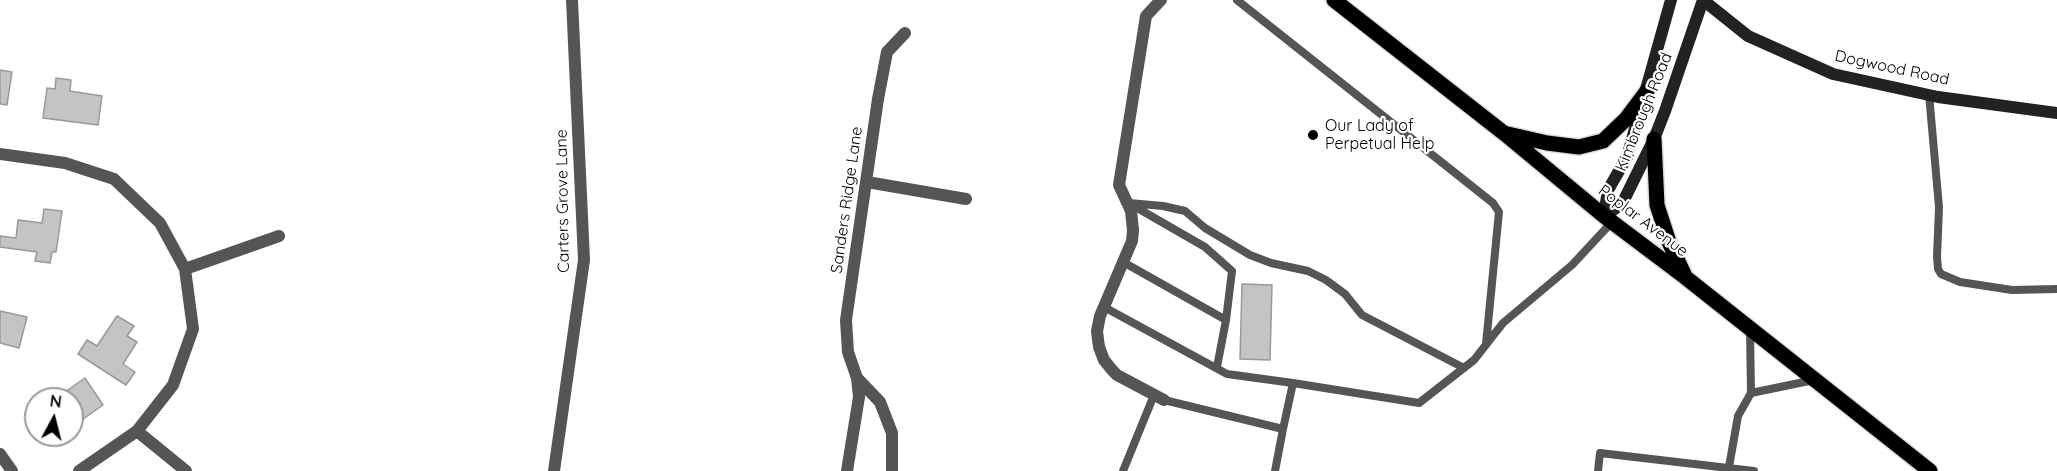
<!DOCTYPE html>
<style>
body{margin:0}
#map{position:relative;width:2057px;height:471px;overflow:hidden;background:#fff;font-family:Quicksand,sans-serif}
canvas{display:block}
.north{position:absolute;left:24px;top:387px;width:60px;height:60px;box-sizing:border-box;background:#fff;border:2px solid #999;border-radius:50%;rotate:7deg;font-size:16px;font-weight:700;line-height:24px;text-align:center;color:#000}
.north::after{content:'';display:block;margin:auto;width:21px;height:27px;background:#000;clip-path:polygon(50% 0,100% 100%,50% 72%,0 100%)}
</style>
<div id="map">
<canvas width="2057" height="471"></canvas>
<div class="north">N</div>
</div>
<script>
const c = document.querySelector('canvas').getContext('2d');
c.lineJoin = 'round';
function fill(path, color) { c.fillStyle = color; c.fill(path, 'evenodd'); }
const poly = rows => new Path2D(rows.map(r => 'M' + r).join(''));
function strokePath(path, color, width, dash) { c.strokeStyle = color; c.lineWidth = width; c.lineCap = dash ? 'butt' : 'round'; c.setLineDash(dash || []); c.stroke(path); }
function drawText(font, color, halo, rows, align = 'center') {
  c.font = font + ' Quicksand,sans-serif'; c.lineWidth = 4.5; c.setLineDash([]); c.textBaseline = 'middle'; c.strokeStyle = halo; c.fillStyle = color; for (const [text, x, y, turn = 0] of rows) {
    c.save(); c.translate(x, y); c.rotate((+turn || 0) * Math.PI / 180); c.textAlign = isNaN(turn) ? turn : align; if (halo) c.strokeText(text, 0, 0); c.fillText(text, 0, 0); c.restore();
  }
}
const building = poly([
 [0,70,12,72,7,105,0,104,0,70],
 [56,78,71,80,70,91,102,96,98,125,43,118,47,88,55,89,56,78],
 [44,209,62,211,56,252,52,252,50,263,35,261,37,252,0,247,0,236,16,238,18,220,42,223,44,209],
 [1242,284,1272,285,1270,360,1240,359,1242,284],
 [0,311,27,317,19,348,0,343,0,311],
 [117,316,134,326,127,336,137,342,123,364,135,372,126,385,78,354,87,340,97,346,117,316],
 [85,378,103,405,72,427,72,399,55,399,85,378]
]);
fill(building, '#c4c4c4');
strokePath(building, '#999', 1.5);
const primary = poly([
 [1334,0,1505,134,1604,216,1685,277,1930,471],
 [1508,134,1547,143,1579,147,1603,141,1626,119,1647,91],
 [1654,139,1657,205,1669,242,1684,274]
]);
strokePath(primary, '#dbdbdb', 18);
strokePath(poly([
 [1237,0,1493,203,1499,212,1486,344],
 [1929,94,1939,207,1937,257,1938,269,1941,274,1960,282,2012,290,2057,289],
 [1129,203,1163,206,1185,211,1205,228,1250,255,1271,263,1308,271,1326,280,1345,294,1362,315,1464,368],
 [1132,205,1205,247,1232,271,1226,320,1217,367],
 [1123,262,1226,320],
 [1104,307,1227,374,1293,383],
 [1751,393,1814,380],
 [1164,400,1283,429,1275,471],
 [1283,429,1293,383,1419,403,1474,360,1503,323,1572,265,1612,222],
 [1729,467,1738,416,1751,393,1750,329],
 [1123,471,1154,395],
 [1598,471,1600,453,1754,471]
]), '#555', 8);
strokePath(poly([
 [1161,0,1146,16,1119,185,1131,211,1133,230,1132,241,1100,316,1097,331,1099,347,1104,360,1112,370,1117,375,1164,400],
 [0,154,65,163,114,179,160,223,185,269,193,329,173,385,137,431,79,471],
 [867,182,966,199],
 [185,269,279,236],
 [857,378,848,352,846,320,878,99,887,52,905,33],
 [137,431,186,471],
 [0,454,12,471],
 [554,471,584,260,572,0],
 [847,471,859,397,857,378,880,402,892,433,892,471]
]), '#555', 12);
strokePath(poly([
 [1703,0,1748,36,1833,74,1938,97,2057,113],
 [1604,216,1622,204,1654,139,1665,111,1703,0],
 [1604,216,1608,190,1627,157,1671,0]
]), '#222', 12);
strokePath(primary, '#000', 15);
for (const [x, y, r, color] of [
 [1313,135,6,"#000"]
]) { const dot = new Path2D(); dot.arc(x, y, r, 0, 2 * Math.PI); c.fillStyle = color; c.fill(dot); strokePath(dot, '#fff', 2); }
drawText('16px', '#000', '#fff', [
 ["Dogwood Road",1892,68,12],
 ["Kimbrough Road",1644,112,-68],
 ["Sanders Ridge Lane",847,200,-82],
 ["Carters Grove Lane",563,201,-91],
 ["Poplar Avenue",1643,221,37]
]);
drawText('16px', '#000', '#fff', [
 ["Our Lady of",1325,126],
 ["Perpetual Help",1325,144]
], 'left');
</script>
